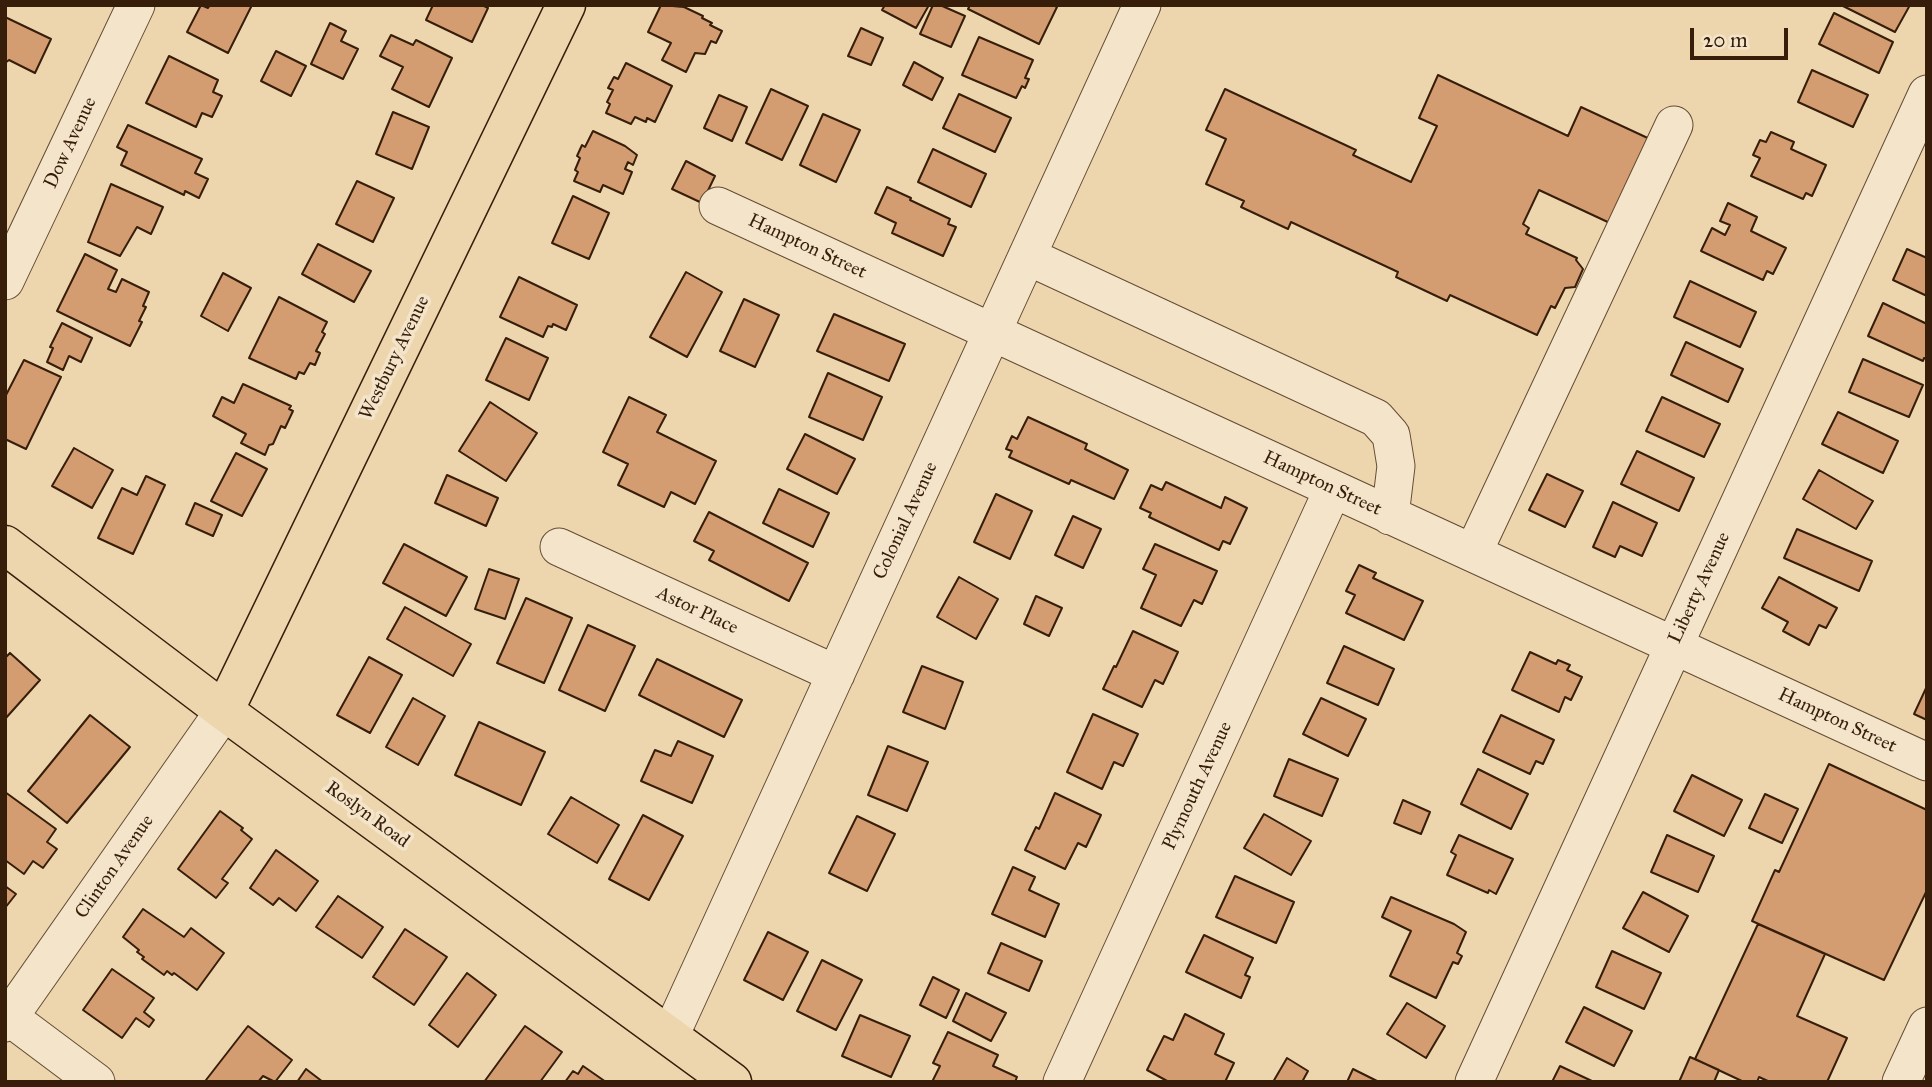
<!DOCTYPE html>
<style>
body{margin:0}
#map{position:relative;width:1932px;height:1087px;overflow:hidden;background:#edd6ae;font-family:"IM FELL Great Primer",serif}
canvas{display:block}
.frame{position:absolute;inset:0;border:7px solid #361e0b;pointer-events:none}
.scale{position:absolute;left:1690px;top:28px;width:98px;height:32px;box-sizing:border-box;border:4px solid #361e0b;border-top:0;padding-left:9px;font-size:21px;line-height:24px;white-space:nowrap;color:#361e0b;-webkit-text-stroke:5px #f3e4ca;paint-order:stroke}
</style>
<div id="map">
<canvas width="1932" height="1087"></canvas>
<div class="frame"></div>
<div class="scale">20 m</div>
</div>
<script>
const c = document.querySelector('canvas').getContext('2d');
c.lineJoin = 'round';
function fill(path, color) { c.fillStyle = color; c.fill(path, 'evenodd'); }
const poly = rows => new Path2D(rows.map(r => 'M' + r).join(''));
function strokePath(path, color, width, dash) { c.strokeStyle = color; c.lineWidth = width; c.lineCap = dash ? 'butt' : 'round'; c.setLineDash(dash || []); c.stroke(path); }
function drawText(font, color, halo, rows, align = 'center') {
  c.font = font + ' "IM FELL Great Primer",serif'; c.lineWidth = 7; c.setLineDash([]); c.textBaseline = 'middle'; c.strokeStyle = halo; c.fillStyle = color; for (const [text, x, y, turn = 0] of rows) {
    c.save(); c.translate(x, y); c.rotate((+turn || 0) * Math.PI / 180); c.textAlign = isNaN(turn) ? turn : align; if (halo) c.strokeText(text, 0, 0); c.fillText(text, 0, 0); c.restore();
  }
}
const building = poly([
 [201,5,208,8,210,5,252,5,228,53,187,32,201,5],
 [433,5,482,5,488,8,472,42,426,20,433,5],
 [661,5,684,7,703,16,702,18,712,23,710,25,722,31,716,43,711,41,705,54,695,53,686,72,662,60,671,43,648,32,661,5],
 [885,5,929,5,916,28,882,10,885,5],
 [933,5,940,5,965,16,951,47,920,34,933,5],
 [970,5,1053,5,1057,7,1039,44,968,9,970,5],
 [1841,5,1910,5,1895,32,1841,5],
 [1834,13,1893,42,1879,73,1819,44,1834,13],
 [5,17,51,39,35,73,9,60,5,63,5,17],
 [330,23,346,31,341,41,358,49,343,79,311,64,330,23],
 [861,28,883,38,871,65,848,56,861,28],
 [391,35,413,45,416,40,452,58,429,107,392,89,403,67,380,56,391,35],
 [979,37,1033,60,1025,78,1029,79,1025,88,1022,86,1016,98,962,75,979,37],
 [276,51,306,66,291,96,261,81,276,51],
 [169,56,218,80,213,92,222,96,212,117,202,113,196,127,146,103,169,56],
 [914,62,943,78,932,100,903,85,914,62],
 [626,63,672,86,655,122,647,118,646,122,635,117,631,124,606,113,610,104,607,102,613,90,608,88,614,77,618,79,626,63],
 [1812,70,1868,95,1853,127,1798,102,1812,70],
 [1438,75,1568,136,1581,107,1652,140,1612,224,1539,190,1523,224,1529,228,1526,234,1577,258,1576,260,1583,269,1575,287,1565,288,1555,308,1551,306,1537,335,1450,295,1447,301,1396,277,1398,272,1291,222,1288,229,1241,207,1244,201,1206,184,1226,139,1206,130,1225,89,1356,150,1353,155,1411,182,1437,126,1419,118,1438,75],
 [771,89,808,106,782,160,746,143,771,89],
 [959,94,1011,118,995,152,943,128,959,94],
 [719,95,747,107,732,141,704,128,719,95],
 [393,112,429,127,412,169,376,154,393,112],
 [823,114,860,130,836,182,800,165,823,114],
 [128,125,202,159,195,173,208,179,199,198,185,191,184,195,121,165,127,152,117,147,128,125],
 [593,131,625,146,637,155,633,165,628,162,625,169,632,172,623,194,603,185,600,192,574,181,578,172,575,170,580,158,577,156,582,145,585,147,593,131],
 [1771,132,1794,142,1791,149,1826,165,1812,196,1806,193,1803,199,1751,176,1760,158,1753,155,1760,140,1766,142,1771,132],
 [933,149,986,174,971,207,918,182,933,149],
 [686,161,715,176,702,203,672,189,686,161],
 [357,181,394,198,373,242,336,224,357,181],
 [111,184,163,207,151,234,137,227,120,256,88,242,111,184],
 [887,187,911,198,910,200,950,219,948,224,956,227,943,256,892,233,896,223,875,213,887,187],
 [573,196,609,213,589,259,552,243,573,196],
 [1728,203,1757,217,1751,231,1786,248,1773,274,1767,271,1763,280,1701,251,1712,228,1725,235,1730,225,1720,221,1728,203],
 [318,244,371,271,354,302,302,274,318,244],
 [1907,249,1927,258,1927,296,1893,280,1907,249],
 [85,254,117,270,108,289,116,292,122,279,149,292,143,306,146,307,139,321,142,322,130,346,57,311,85,254],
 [686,272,722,292,687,357,650,337,686,272],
 [223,273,251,288,228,331,201,316,223,273],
 [519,277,577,305,566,330,553,324,552,327,548,326,543,337,500,317,519,277],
 [1690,281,1756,312,1740,347,1674,317,1690,281],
 [279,297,327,322,322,332,325,334,316,351,320,353,315,365,310,363,304,374,299,372,296,379,249,358,279,297],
 [744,299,779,315,755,367,720,351,744,299],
 [1883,303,1927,324,1927,359,1924,358,1923,361,1868,336,1883,303],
 [834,314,905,344,889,381,817,351,834,314],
 [62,323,92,338,81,362,69,356,63,370,47,362,53,348,50,347,62,323],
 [506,338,548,358,529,400,486,380,506,338],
 [1686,342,1743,369,1728,402,1671,375,1686,342],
 [1863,359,1923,385,1909,417,1849,392,1863,359],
 [24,360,61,377,26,449,5,439,5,397,24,360],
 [828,373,882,397,863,440,809,417,828,373],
 [243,384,291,406,289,409,293,411,285,428,281,426,273,444,269,445,265,455,241,443,246,434,213,416,222,397,234,403,243,384],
 [629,397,666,415,657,432,716,461,695,504,671,492,664,507,618,485,628,464,603,452,629,397],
 [1662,397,1720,424,1704,457,1646,431,1662,397],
 [490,402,537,433,506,481,459,451,490,402],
 [1838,412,1898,441,1883,473,1822,444,1838,412],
 [1028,417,1087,444,1085,449,1128,470,1114,499,1071,480,1069,484,1009,457,1012,451,1006,449,1012,436,1017,439,1028,417],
 [805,434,855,459,837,494,787,469,805,434],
 [74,448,113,470,92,508,52,486,74,448],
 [1637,451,1694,478,1679,511,1621,484,1637,451],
 [236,453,267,469,242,516,211,501,236,453],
 [1819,470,1873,501,1856,529,1803,499,1819,470],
 [1547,474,1583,491,1565,527,1529,510,1547,474],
 [447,475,498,498,486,526,435,503,447,475],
 [146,476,165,485,133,554,98,538,122,488,137,495,146,476],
 [1166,482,1221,508,1225,497,1247,508,1230,544,1223,541,1219,550,1149,517,1151,513,1140,508,1151,485,1162,490,1166,482],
 [779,489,829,513,813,547,763,523,779,489],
 [996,494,1032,511,1010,559,974,542,996,494],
 [1613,502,1657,523,1642,556,1620,546,1615,557,1593,547,1613,502],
 [195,503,222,515,213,536,186,524,195,503],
 [709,512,808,563,789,601,709,560,714,551,694,541,709,512],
 [1073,516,1101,529,1083,568,1055,555,1073,516],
 [1797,529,1872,561,1859,591,1784,558,1797,529],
 [404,544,467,577,446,616,383,583,404,544],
 [1155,544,1217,571,1202,604,1194,600,1181,626,1141,608,1156,575,1143,569,1155,544],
 [1359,565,1376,573,1373,578,1423,601,1404,640,1346,613,1355,595,1346,591,1359,565],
 [489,569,519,579,505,619,475,609,489,569],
 [959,577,998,599,976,639,937,617,959,577],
 [1779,577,1837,608,1826,628,1819,625,1809,645,1783,631,1788,622,1762,608,1779,577],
 [1036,596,1062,608,1049,636,1024,624,1036,596],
 [526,598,572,618,544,683,497,663,526,598],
 [405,607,471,644,453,676,387,639,405,607],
 [588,625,635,646,605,711,559,690,588,625],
 [1133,631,1178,652,1163,684,1155,680,1142,707,1103,689,1114,666,1116,667,1133,631],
 [1344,646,1394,669,1378,705,1327,683,1344,646],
 [1530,652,1556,664,1558,660,1570,665,1567,670,1582,677,1571,700,1565,697,1559,712,1512,690,1530,652],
 [10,653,40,680,5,719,5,658,10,653],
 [369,657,402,675,370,733,337,715,369,657],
 [657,659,742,700,724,737,639,695,657,659],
 [922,666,963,682,945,729,903,712,922,666],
 [1927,686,1927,720,1914,714,1927,686],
 [413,698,445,716,418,765,386,747,413,698],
 [1321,698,1366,719,1348,756,1303,734,1321,698],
 [1093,714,1138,734,1123,766,1114,762,1102,789,1067,772,1093,714],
 [90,715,130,747,67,823,28,791,90,715],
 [1501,715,1554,740,1543,764,1536,761,1530,774,1483,752,1501,715],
 [479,722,545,752,521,805,455,775,479,722],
 [678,741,713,756,692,803,641,781,655,750,671,756,678,741],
 [888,746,928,762,907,811,868,795,888,746],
 [1289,759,1338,779,1322,816,1274,796,1289,759],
 [1829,764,1927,810,1927,890,1884,980,1752,921,1775,870,1779,872,1829,764],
 [1478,769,1528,794,1511,829,1461,804,1478,769],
 [1692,775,1742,800,1724,836,1674,811,1692,775],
 [5,792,56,829,47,842,57,849,43,868,33,861,24,874,5,860,5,792],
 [1055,793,1101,815,1086,847,1078,843,1065,869,1025,850,1036,827,1039,829,1055,793],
 [1765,794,1798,809,1782,843,1749,828,1765,794],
 [571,797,619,825,597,863,548,834,571,797],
 [1403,800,1430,812,1421,834,1394,823,1403,800],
 [220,811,243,828,241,830,252,839,222,879,228,883,216,898,178,869,220,811],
 [1264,814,1311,841,1291,875,1244,848,1264,814],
 [643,815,683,836,649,900,609,879,643,815],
 [857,816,895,834,867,891,829,873,857,816],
 [1459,835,1513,859,1496,894,1489,890,1488,893,1447,875,1456,855,1451,852,1459,835],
 [1667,835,1714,856,1698,892,1651,872,1667,835],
 [276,850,318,881,296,911,279,898,273,905,250,888,276,850],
 [1013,867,1035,877,1029,890,1059,904,1045,937,992,914,1013,867],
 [1235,876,1294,902,1276,943,1216,917,1235,876],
 [5,886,16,894,5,908,5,886],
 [1643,892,1688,916,1669,952,1623,928,1643,892],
 [338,896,383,927,362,958,316,927,338,896],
 [1391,897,1454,924,1466,932,1457,953,1462,956,1458,964,1453,962,1436,998,1390,976,1411,931,1382,917,1391,897],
 [143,909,184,937,191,928,224,953,197,990,174,973,172,975,167,971,164,975,142,959,144,957,137,952,139,950,123,937,143,909],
 [1758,924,1825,954,1797,1016,1847,1038,1827,1082,1770,1082,1759,1077,1757,1082,1744,1082,1695,1059,1758,924],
 [405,929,447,957,414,1005,373,977,405,929],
 [768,932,808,952,783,1000,744,980,768,932],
 [1204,935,1253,958,1245,975,1250,977,1241,998,1186,972,1204,935],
 [1001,943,1042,961,1029,991,988,973,1001,943],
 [1612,951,1661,973,1644,1009,1596,987,1612,951],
 [822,960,862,980,836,1030,797,1011,822,960],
 [112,969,154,998,144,1012,154,1020,149,1027,136,1018,122,1038,83,1010,112,969],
 [467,973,496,995,458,1047,429,1025,467,973],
 [933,977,959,990,946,1018,920,1005,933,977],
 [966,993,1006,1013,991,1041,953,1021,966,993],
 [1407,1003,1445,1026,1426,1058,1387,1034,1407,1003],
 [1584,1007,1632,1031,1614,1066,1566,1042,1584,1007],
 [1185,1014,1224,1034,1215,1054,1234,1063,1225,1082,1169,1082,1147,1070,1164,1036,1173,1040,1185,1014],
 [860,1015,910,1036,891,1077,842,1056,860,1015],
 [248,1026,292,1060,275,1082,263,1076,258,1082,209,1082,206,1080,248,1026],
 [525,1026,562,1052,540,1082,484,1082,525,1026],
 [948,1032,998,1055,993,1066,1017,1077,1015,1082,932,1082,940,1066,933,1063,948,1032],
 [1690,1057,1719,1070,1714,1082,1679,1082,1690,1057],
 [1287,1058,1308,1071,1302,1082,1273,1082,1287,1058],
 [583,1066,606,1082,565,1082,573,1071,578,1074,583,1066],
 [1560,1066,1594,1082,1552,1082,1560,1066],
 [306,1069,323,1082,297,1082,306,1069],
 [1353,1069,1379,1082,1347,1082,1353,1069]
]);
fill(building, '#d49d71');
strokePath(building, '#361e0b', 2);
const minor = poly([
 [718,206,1927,762],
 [1027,256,1376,418,1391,435,1396,466,1390,516],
 [5,281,136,5],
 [559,547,836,674],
 [1473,553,1674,125],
 [5,1014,96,1082],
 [5,1023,224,711],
 [670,1036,1142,5],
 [1062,1082,1333,489],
 [1474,1082,1927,94],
 [1901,1082,1927,1026]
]);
const major = poly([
 [5,545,224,711,732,1082],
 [224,711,566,5]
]);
strokePath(minor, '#644c34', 39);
strokePath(major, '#361e0b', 41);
strokePath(minor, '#f3e4ca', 37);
strokePath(major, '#edd6ae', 38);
drawText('19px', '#361e0b', '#f3e4ca', [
 ["Dow Avenue",71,143,-65],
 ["Hampton Street",807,247,25],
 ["Westbury Avenue",395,358,-64],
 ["Hampton Street",1322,484,25],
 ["Colonial Avenue",906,521,-65],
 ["Liberty Avenue",1700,588,-65],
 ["Astor Place",697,611,25],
 ["Hampton Street",1837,721,25],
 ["Plymouth Avenue",1198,786,-65],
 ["Roslyn Road",367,815,36],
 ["Clinton Avenue",115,867,-55]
]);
</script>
